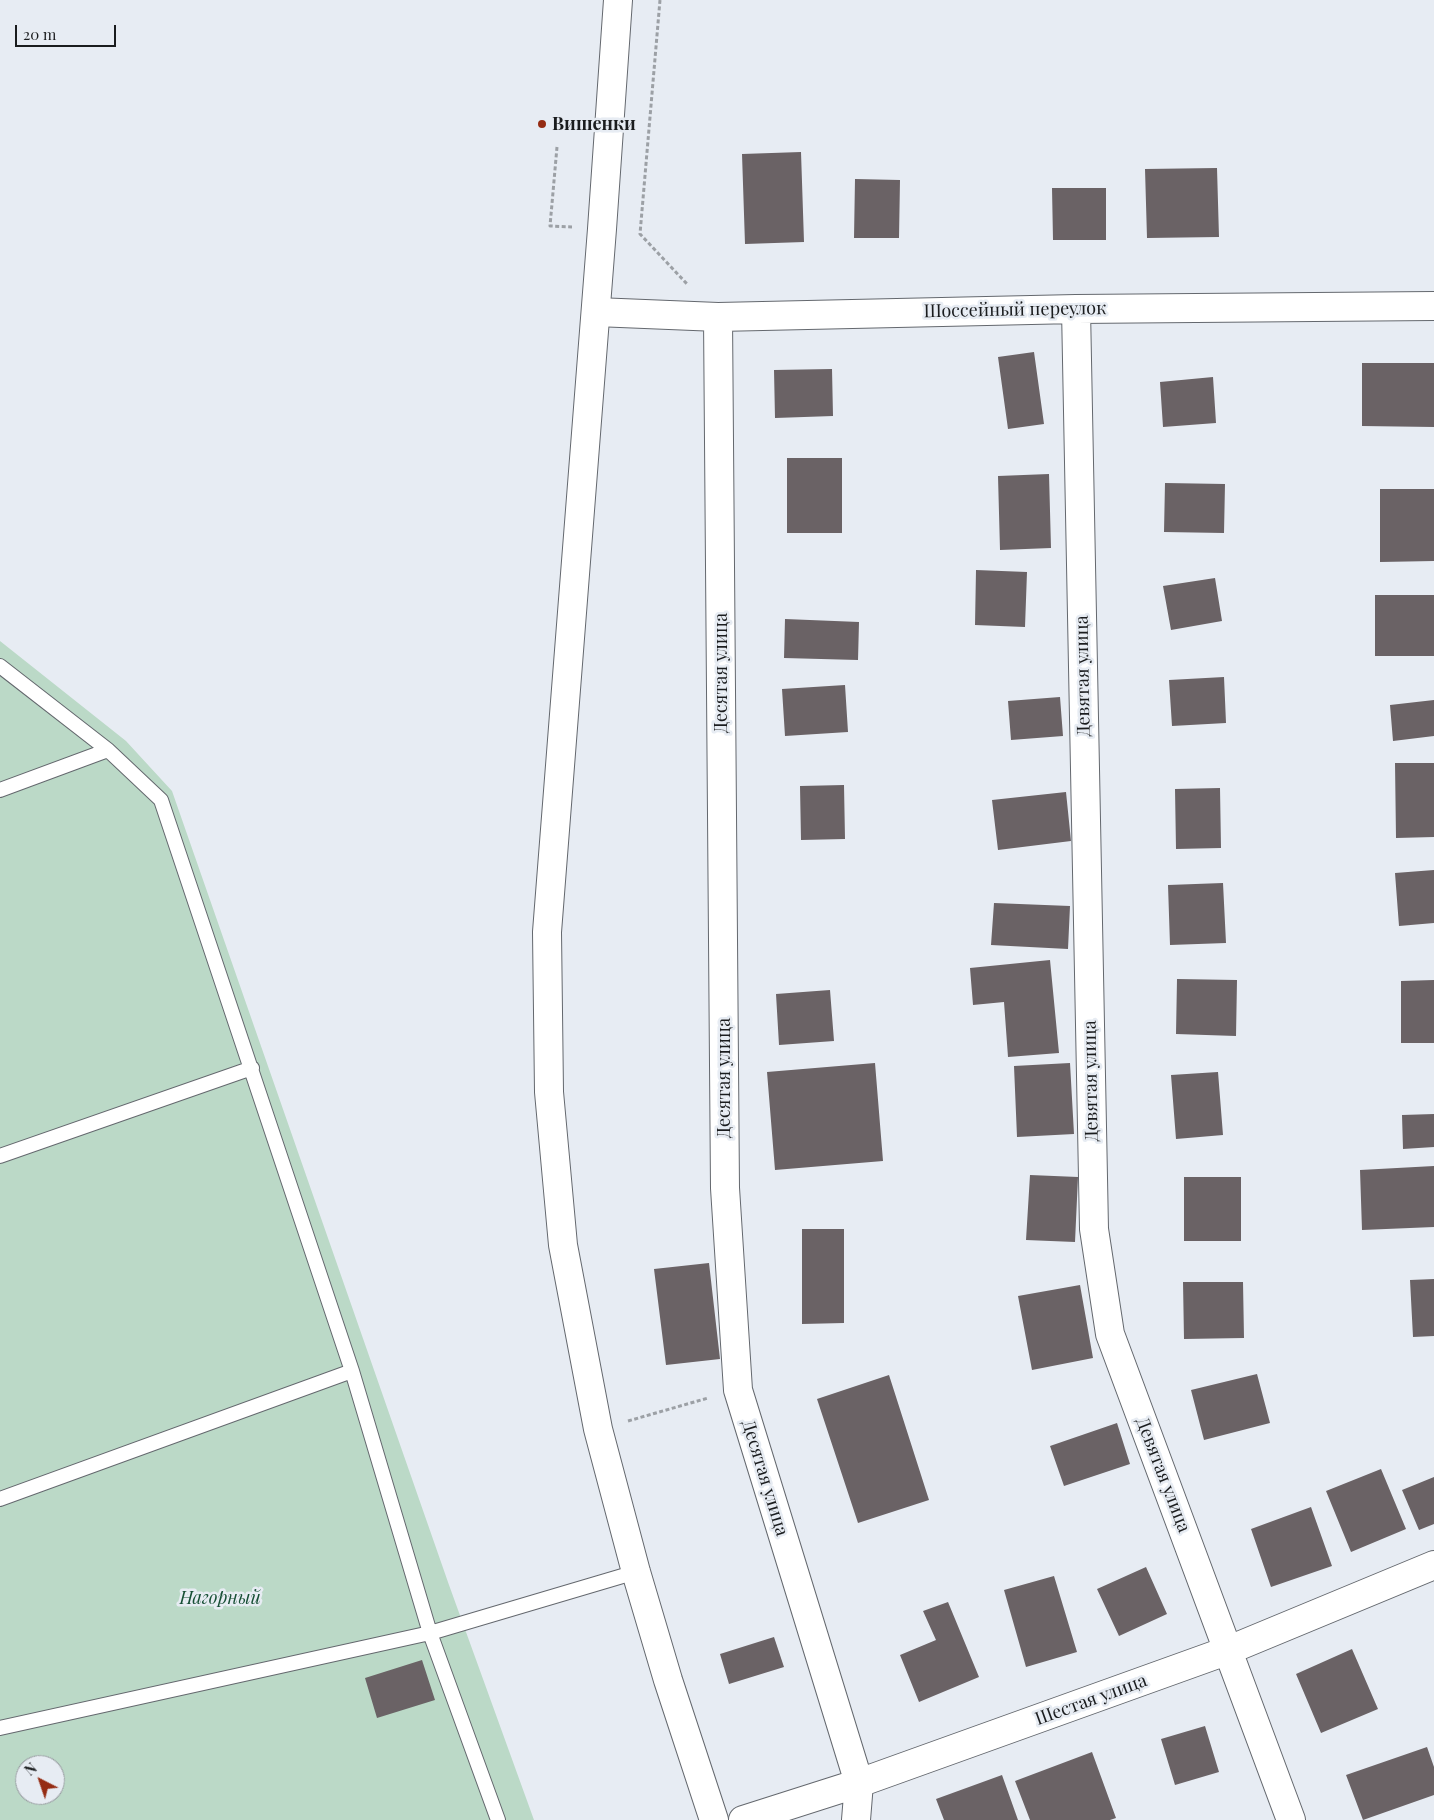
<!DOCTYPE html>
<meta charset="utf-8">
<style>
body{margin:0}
#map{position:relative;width:1434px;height:1820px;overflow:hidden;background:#e7ecf3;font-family:"Playfair Display",serif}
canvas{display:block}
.north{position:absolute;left:15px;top:1755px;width:50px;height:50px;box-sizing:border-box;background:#e7ecf3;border:1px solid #95999e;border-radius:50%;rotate:319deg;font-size:14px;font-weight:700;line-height:20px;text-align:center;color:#1a1c1e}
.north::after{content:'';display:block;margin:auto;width:18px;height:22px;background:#952c13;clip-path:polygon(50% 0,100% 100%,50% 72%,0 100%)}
.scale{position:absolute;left:15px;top:25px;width:101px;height:22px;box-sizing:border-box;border:2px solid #1a1c1e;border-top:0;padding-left:6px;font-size:15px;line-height:18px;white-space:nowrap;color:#1a1c1e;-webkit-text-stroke:4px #e7ecf3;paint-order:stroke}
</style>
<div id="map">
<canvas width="1434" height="1820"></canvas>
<div class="north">N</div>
<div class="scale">20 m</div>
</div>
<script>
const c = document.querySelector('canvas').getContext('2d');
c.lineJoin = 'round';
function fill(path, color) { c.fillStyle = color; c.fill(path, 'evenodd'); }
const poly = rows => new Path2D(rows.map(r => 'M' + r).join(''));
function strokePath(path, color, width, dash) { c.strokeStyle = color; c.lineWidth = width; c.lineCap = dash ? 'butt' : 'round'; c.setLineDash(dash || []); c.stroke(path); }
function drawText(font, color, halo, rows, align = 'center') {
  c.font = font + ' "Playfair Display",serif'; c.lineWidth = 5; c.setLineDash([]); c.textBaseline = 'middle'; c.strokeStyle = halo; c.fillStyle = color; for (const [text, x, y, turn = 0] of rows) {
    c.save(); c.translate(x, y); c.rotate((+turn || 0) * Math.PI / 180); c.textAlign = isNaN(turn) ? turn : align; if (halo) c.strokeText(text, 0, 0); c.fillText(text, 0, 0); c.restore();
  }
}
fill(poly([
 [0,641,126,741,172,791,449,1585,534,1820,0,1820],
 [25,1765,55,1765,55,1795,25,1795]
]), '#bbd9c7');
fill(poly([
 [801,152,804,242,745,244,742,154],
 [1217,168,1219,237,1147,238,1145,169],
 [855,179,900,180,899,238,854,238],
 [1052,188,1106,188,1106,240,1053,240],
 [1034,352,1044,424,1008,429,998,357],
 [1362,363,1434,363,1434,427,1362,426],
 [832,369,833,416,775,418,774,370],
 [1213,377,1216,423,1163,427,1160,382],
 [787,458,842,458,842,533,787,533],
 [1049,474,1051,548,1000,550,998,476],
 [1165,483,1225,484,1224,533,1164,532],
 [1380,489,1434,489,1434,561,1380,562],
 [976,570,1027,572,1025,627,975,625],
 [1215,578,1222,621,1171,630,1163,586],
 [1375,595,1434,595,1434,656,1375,656],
 [785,619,859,622,858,660,784,658],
 [1224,677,1226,723,1172,726,1169,680],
 [845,685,848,732,785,736,782,689],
 [1060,697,1063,736,1011,740,1008,701],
 [1434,700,1434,736,1393,741,1390,705],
 [1395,763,1434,763,1434,837,1396,838],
 [844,785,845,839,801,840,800,786],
 [1220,788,1221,848,1176,849,1175,789],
 [1066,792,1071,841,998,850,992,800],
 [1434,870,1434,923,1399,926,1395,873],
 [1223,883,1226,943,1170,945,1168,885],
 [994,903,1070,906,1068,949,991,945],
 [1050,960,1059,1053,1008,1057,1004,1002,973,1005,970,968],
 [1177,979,1237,980,1236,1036,1176,1034],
 [1434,980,1434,1043,1401,1043,1401,981],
 [830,990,834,1041,779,1045,776,994],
 [875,1063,883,1161,775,1170,767,1072],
 [1070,1063,1074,1134,1017,1137,1014,1066],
 [1218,1072,1223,1135,1176,1139,1171,1075],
 [1434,1114,1434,1147,1403,1149,1402,1115],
 [1434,1166,1434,1227,1362,1230,1360,1170],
 [1030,1175,1078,1177,1075,1242,1026,1240],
 [1184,1177,1241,1177,1241,1241,1184,1241],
 [802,1229,844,1229,844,1323,802,1324],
 [709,1263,720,1359,666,1365,654,1269],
 [1434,1279,1434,1336,1413,1337,1410,1280],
 [1183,1282,1243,1282,1244,1338,1184,1339],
 [1080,1285,1093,1358,1032,1370,1018,1296],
 [1257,1374,1270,1423,1204,1440,1191,1390],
 [889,1375,929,1500,858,1523,817,1399],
 [1117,1423,1130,1464,1064,1486,1050,1446],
 [1381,1469,1406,1529,1351,1552,1326,1491],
 [1434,1477,1434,1524,1419,1530,1402,1490],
 [1311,1507,1332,1566,1271,1587,1251,1529],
 [1146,1567,1167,1614,1119,1636,1097,1589],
 [1054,1576,1077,1652,1026,1667,1004,1590],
 [948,1602,979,1677,919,1702,900,1655,936,1640,923,1611],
 [774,1637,784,1667,729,1684,720,1654],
 [1352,1649,1378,1709,1321,1733,1296,1674],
 [422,1660,435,1700,377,1718,365,1678],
 [1205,1726,1219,1772,1175,1785,1161,1739],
 [1427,1747,1434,1767,1434,1795,1363,1820,1346,1775],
 [1092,1752,1116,1818,1110,1820,1030,1820,1015,1781],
 [1002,1775,1018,1820,944,1820,936,1799]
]), '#6a6265');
const service = poly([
 [0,666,108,750,161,800,352,1371,430,1633,636,1572],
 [0,790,108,750],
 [0,1156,252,1068],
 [0,1499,352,1371],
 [0,1728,430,1633,498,1820]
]);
const minor = poly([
 [1076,309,1094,1229,1110,1334,1291,1820],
 [596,312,718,317,1076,309,1434,306],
 [718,317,725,1188,738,1390,859,1783,856,1820],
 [743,1820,859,1783,1229,1650,1434,1565]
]);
const secondary = poly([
 [618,0,602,229,547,932,549,1092,563,1245,598,1429,636,1572,668,1680,714,1820]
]);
strokePath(service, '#64686e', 16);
strokePath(minor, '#64686e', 30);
strokePath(secondary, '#64686e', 30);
strokePath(poly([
 [660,0,640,234,688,285],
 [557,147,550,226,572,227],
 [628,1421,708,1398]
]), '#9ca0a5', 3, [4, 2.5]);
strokePath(service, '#fff', 14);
strokePath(minor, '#fff', 28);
strokePath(secondary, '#fff', 28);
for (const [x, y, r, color] of [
 [542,124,5,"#952c13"]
]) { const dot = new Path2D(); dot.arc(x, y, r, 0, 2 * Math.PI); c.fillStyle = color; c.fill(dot); strokePath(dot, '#e7ecf3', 2); }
drawText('bold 18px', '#1a1c1e', '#e7ecf3', [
 ["Вишенки",552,124]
], 'left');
drawText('18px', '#1a1c1e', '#e7ecf3', [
 ["Шоссейный переулок",1015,310,-1],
 ["Десятая улица",721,673,-90],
 ["Девятая улица",1083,676,-91],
 ["Десятая улица",724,1078,-90],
 ["Девятая улица",1091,1081,-91],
 ["Девятая улица",1163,1475,69],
 ["Десятая улица",765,1478,73],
 ["Шестая улица",1091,1700,-20]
]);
drawText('italic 18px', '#174f35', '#e7ecf3', [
 ["Нагорный",220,1598]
]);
</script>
